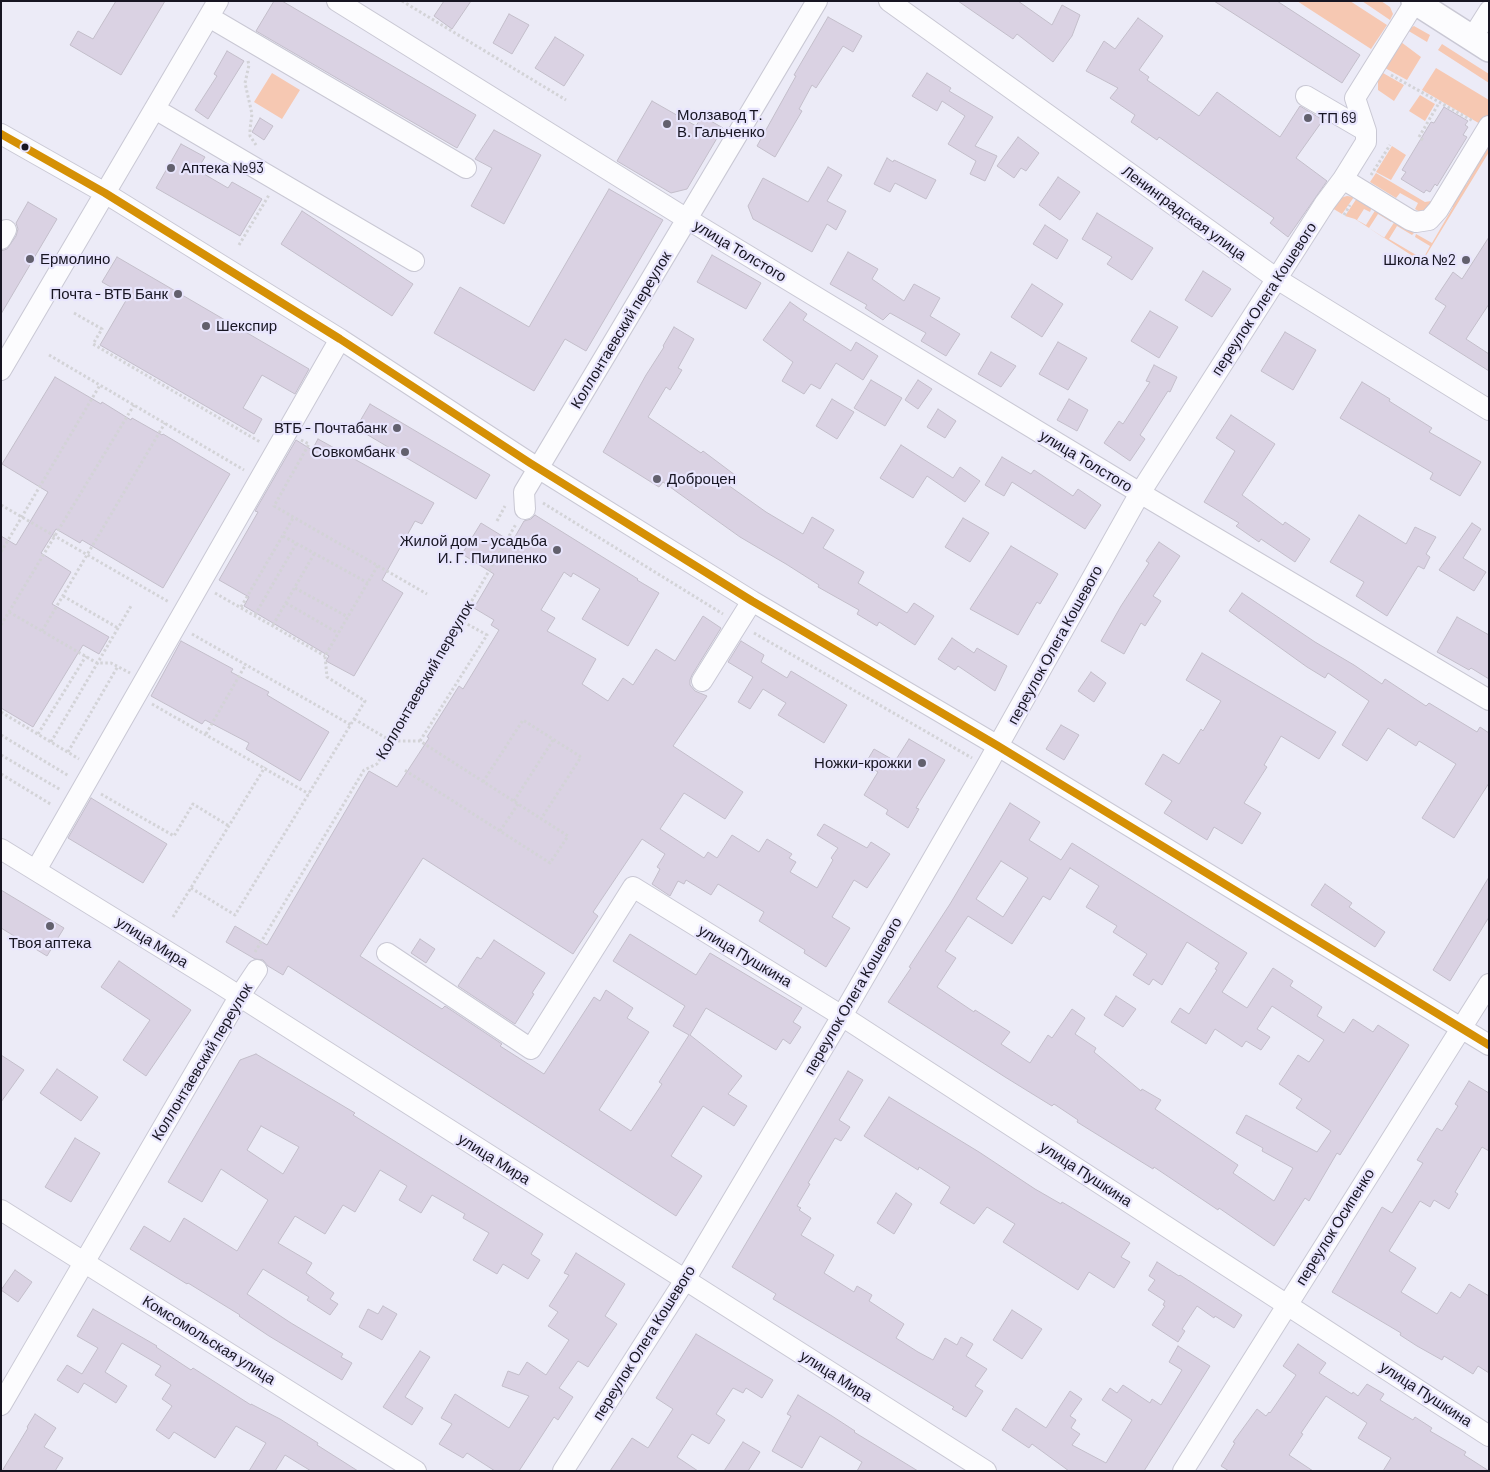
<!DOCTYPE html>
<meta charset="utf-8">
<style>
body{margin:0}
#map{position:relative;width:1490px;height:1472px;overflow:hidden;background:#ecebf7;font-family:Barlow,sans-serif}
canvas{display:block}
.frame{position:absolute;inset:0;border:2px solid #171522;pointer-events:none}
</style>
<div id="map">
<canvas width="1490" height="1472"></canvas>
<div class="frame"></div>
</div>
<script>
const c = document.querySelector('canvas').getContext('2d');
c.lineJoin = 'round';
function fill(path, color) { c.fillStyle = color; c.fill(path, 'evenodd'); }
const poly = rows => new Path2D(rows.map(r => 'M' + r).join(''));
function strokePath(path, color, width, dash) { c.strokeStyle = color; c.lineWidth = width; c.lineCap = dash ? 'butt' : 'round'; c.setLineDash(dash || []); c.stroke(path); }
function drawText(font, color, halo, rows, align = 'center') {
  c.font = font + ' Barlow,sans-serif'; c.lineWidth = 4.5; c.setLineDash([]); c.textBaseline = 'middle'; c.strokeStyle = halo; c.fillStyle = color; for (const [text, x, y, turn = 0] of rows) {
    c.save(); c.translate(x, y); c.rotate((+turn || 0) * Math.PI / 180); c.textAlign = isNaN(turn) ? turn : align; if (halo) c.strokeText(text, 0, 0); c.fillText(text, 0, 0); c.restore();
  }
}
fill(poly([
 [1297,1,1350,1,1387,25,1371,49],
 [1362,1,1381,1,1390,7,1393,14,1390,20],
 [1414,26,1430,35,1427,42,1407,30],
 [1401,42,1421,57,1407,80,1385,68],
 [1442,44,1489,74,1489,83,1438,50],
 [1436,68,1489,100,1489,114,1482,125,1422,90],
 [272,73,300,90,282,119,254,102],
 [1383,73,1404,85,1394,101,1378,90,1378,80],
 [1420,95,1435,104,1425,121,1409,111],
 [1489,137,1489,152,1422,262,1355,219,1345,216,1357,198,1372,207,1370,212,1364,209,1357,220,1366,225,1376,209,1393,219,1391,222,1378,214,1369,228,1384,238,1395,221,1414,233,1412,235,1397,226,1389,239,1423,259,1430,246,1415,237,1416,234,1432,243,1453,207,1449,204,1461,183,1466,185,1474,171,1470,169],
 [1392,146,1406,155,1391,180,1376,172],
 [1376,173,1425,202,1437,200,1423,214,1415,209,1418,203,1400,193,1396,198,1370,182],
 [1347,196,1354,197,1342,214,1332,208,1340,198]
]), '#f6c8b2');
const building = poly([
 [116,1,165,1,121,75,70,45,78,31,93,39,116,1],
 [274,1,282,1,476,115,457,148,256,31,274,1],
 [444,1,471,1,452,29,434,16,444,1],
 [958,1,1018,1,1052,25,1062,5,1080,15,1072,36,1053,62,1017,34,1013,39,958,1],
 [1214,1,1277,1,1360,55,1342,83,1214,1],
 [509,14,529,25,512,54,493,43,509,14],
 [828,17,862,36,853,52,843,46,816,88,812,85,799,109,802,111,775,157,757,146,796,76,794,75,828,17],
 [1138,18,1163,36,1139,70,1149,77,1147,80,1199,116,1217,92,1280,137,1300,106,1323,120,1296,158,1327,181,1288,237,1270,223,1274,218,1159,137,1157,140,1131,122,1135,115,1110,98,1118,88,1086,71,1104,41,1115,49,1138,18],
 [555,37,584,55,564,86,535,68,555,37],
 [227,51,244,61,208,119,195,110,217,76,214,74,227,51],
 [927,73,951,88,949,91,993,117,975,146,997,156,985,181,970,174,976,161,948,144,965,116,942,101,937,111,912,96,927,73],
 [652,101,696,126,702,116,723,128,687,189,671,193,617,161,652,101],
 [1444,107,1468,121,1465,125,1468,127,1463,135,1467,137,1437,186,1435,184,1430,192,1426,190,1424,193,1401,179,1406,172,1402,170,1431,122,1434,123,1444,107],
 [260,118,273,126,264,140,252,132,260,118],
 [494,130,541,155,504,224,471,206,492,168,475,159,494,130],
 [1018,137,1039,153,1026,171,1021,168,1014,178,997,166,1018,137],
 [181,144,205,157,197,170,228,188,232,182,262,199,240,236,156,188,181,144],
 [887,158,893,162,894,160,936,180,926,199,895,183,890,192,874,184,887,158],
 [828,167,842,175,827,201,846,211,836,230,827,224,812,252,753,219,748,206,763,178,808,202,828,167],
 [1058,177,1080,192,1060,220,1039,205,1058,177],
 [609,189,663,220,586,351,565,339,534,391,434,333,460,287,529,327,609,189],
 [28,202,57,219,1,314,1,251,7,249,16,236,18,229,16,223,28,202],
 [302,211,413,284,392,316,281,244,302,211],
 [1097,213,1153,248,1132,280,1107,264,1112,257,1082,239,1097,213],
 [1045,225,1068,240,1057,259,1033,244,1045,225],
 [1489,237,1489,304,1466,339,1489,354,1489,371,1429,333,1446,306,1435,299,1453,272,1462,279,1489,237],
 [848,252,878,269,872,279,904,301,914,284,940,298,930,316,960,334,946,356,921,341,926,333,890,313,883,320,865,308,867,305,830,284,848,252],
 [712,255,761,283,746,309,697,282,712,255],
 [117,257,309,369,295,394,262,375,243,408,262,419,254,434,100,345,128,297,102,282,117,257],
 [1203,271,1231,289,1212,317,1185,300,1203,271],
 [1032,284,1063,304,1042,337,1011,317,1032,284],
 [790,302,807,314,803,320,851,351,856,342,878,356,863,380,836,363,820,389,811,384,804,394,782,381,793,362,763,340,790,302],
 [1150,311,1178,327,1159,358,1131,341,1150,311],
 [674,327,694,339,678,368,682,370,670,390,666,387,648,417,701,453,703,451,735,475,728,485,766,512,803,534,812,517,834,530,823,548,864,572,858,583,907,613,914,603,934,616,915,645,879,622,877,626,857,614,859,610,818,587,819,585,786,564,740,537,663,482,659,487,603,452,646,375,664,347,663,346,674,327],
 [1285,332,1316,350,1293,390,1261,371,1285,332],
 [1058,342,1087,358,1068,390,1039,374,1058,342],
 [991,352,1016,366,1001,387,978,374,991,352],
 [1154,365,1177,377,1170,392,1168,391,1140,435,1145,439,1130,461,1104,443,1119,421,1123,424,1150,382,1146,381,1154,365],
 [55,377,101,404,102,402,131,420,132,418,162,435,163,434,230,474,163,588,82,540,80,543,56,529,41,553,71,572,52,604,109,637,99,654,83,645,33,727,1,708,1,536,16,545,48,492,2,464,55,377],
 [871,380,902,398,885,426,854,408,871,380],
 [918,380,932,389,918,409,905,400,918,380],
 [1362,382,1390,399,1389,401,1432,428,1429,432,1481,462,1460,496,1430,479,1433,473,1340,418,1362,382],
 [832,399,854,412,837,439,816,426,832,399],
 [1069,399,1088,410,1077,431,1057,420,1069,399],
 [370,404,490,475,476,499,356,428,370,404],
 [938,409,956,421,945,438,927,427,938,409],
 [1231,415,1275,444,1242,495,1283,525,1285,522,1310,539,1295,562,1261,539,1259,542,1236,526,1239,523,1204,502,1235,451,1216,438,1231,415],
 [318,439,434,503,422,524,415,521,382,580,403,593,354,676,326,661,329,656,244,606,249,597,219,580,258,512,255,511,296,440,312,450,318,439],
 [901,445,953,478,960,467,980,481,965,502,927,476,913,498,880,478,901,445],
 [1002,457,1031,474,1034,470,1073,496,1078,489,1101,505,1085,529,1012,482,1004,496,985,485,1002,457],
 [535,515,638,579,637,580,659,593,628,646,582,619,600,589,573,573,571,577,564,572,541,610,555,618,547,631,596,659,582,684,608,701,623,678,633,685,656,649,675,661,703,616,721,628,692,675,690,680,690,685,695,691,707,696,673,746,743,792,725,819,684,793,660,829,704,858,708,852,717,858,732,835,759,852,767,839,792,854,789,858,796,862,790,872,817,888,833,860,831,858,838,848,817,835,824,824,867,848,871,842,890,854,867,888,854,880,832,917,850,928,826,967,804,953,805,950,759,921,764,912,718,884,711,895,686,880,684,884,678,881,670,896,652,884,660,869,657,867,665,854,642,839,593,912,598,916,573,954,423,858,360,956,442,1009,445,1006,502,1044,500,1046,544,1074,594,997,600,1001,606,990,633,1008,627,1018,649,1032,599,1110,631,1131,662,1084,659,1082,689,1035,673,1026,685,1006,613,961,630,934,696,975,710,953,802,1008,793,1022,801,1027,790,1044,783,1039,776,1050,706,1008,690,1035,742,1076,728,1094,747,1106,734,1126,703,1106,671,1156,702,1176,676,1216,288,966,283,975,268,966,263,960,255,959,226,942,235,926,267,945,369,771,397,787,429,738,427,737,459,686,463,689,499,630,491,625,494,620,474,608,494,574,462,554,481,523,512,542,524,521,531,519,535,515],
 [1359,515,1406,544,1415,527,1436,537,1426,554,1430,557,1424,569,1418,566,1387,616,1356,596,1364,582,1330,562,1359,515],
 [963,518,989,533,970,562,945,547,963,518],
 [1472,523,1481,529,1463,558,1486,572,1474,591,1439,570,1472,523],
 [1159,542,1180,556,1153,596,1161,601,1145,626,1141,623,1124,654,1101,641,1121,606,1149,563,1146,561,1159,542],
 [1011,546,1058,574,1040,604,1037,602,1018,635,970,609,1011,546],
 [1242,593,1315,642,1354,665,1382,684,1385,679,1426,706,1429,703,1477,732,1480,727,1489,733,1489,783,1454,838,1422,818,1456,764,1419,741,1416,746,1388,728,1367,761,1342,745,1369,701,1328,673,1325,678,1307,667,1229,611,1242,593],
 [1457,617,1489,635,1489,679,1471,668,1469,670,1437,652,1457,617],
 [952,638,974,653,977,648,1007,666,995,691,958,666,955,670,938,659,952,638],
 [181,641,233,669,231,672,269,692,267,695,329,732,300,781,246,749,249,743,205,720,202,724,151,696,181,641],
 [741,641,764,655,761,662,787,678,791,671,847,705,824,743,778,715,786,703,763,689,750,709,738,702,753,677,728,662,741,641],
 [1202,653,1336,732,1319,759,1281,736,1264,765,1267,767,1244,803,1261,813,1242,844,1214,827,1207,840,1164,813,1172,801,1145,784,1163,754,1179,764,1201,729,1203,731,1221,701,1186,680,1202,653],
 [1091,672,1106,683,1094,702,1078,691,1091,672],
 [1061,725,1079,735,1064,760,1046,749,1061,725],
 [909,739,945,760,916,808,919,809,908,828,886,814,888,810,864,795,878,772,865,764,874,749,895,761,909,739],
 [91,798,167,844,143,883,68,838,91,798],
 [1010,803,1040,822,1029,840,1061,860,1072,843,1247,953,1222,992,1247,1008,1273,968,1293,981,1290,986,1322,1007,1317,1016,1344,1033,1353,1019,1373,1032,1378,1025,1409,1045,1340,1155,1337,1153,1309,1201,1305,1198,1274,1246,1219,1208,1218,1210,1154,1167,1153,1169,1077,1122,1078,1120,1054,1104,1052,1106,1005,1077,888,1002,911,968,909,967,950,904,1010,803],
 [1001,861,1028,878,1003,917,976,899,1001,861],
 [1070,868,1099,886,1086,907,1117,926,1113,932,1147,954,1133,975,1149,985,1153,979,1162,985,1187,942,1219,963,1215,969,1217,970,1189,1014,1180,1008,1171,1022,1206,1044,1215,1029,1242,1047,1246,1041,1261,1050,1270,1037,1257,1029,1272,1006,1324,1040,1309,1062,1298,1055,1279,1084,1302,1099,1296,1108,1331,1131,1317,1152,1246,1115,1236,1133,1263,1148,1262,1151,1293,1168,1274,1201,1233,1173,1238,1165,1155,1109,1161,1100,1142,1089,1141,1091,1094,1052,1096,1048,1075,1034,1085,1018,1072,1009,1052,1038,1048,1035,1030,1063,1001,1044,1010,1032,975,1010,974,1012,937,987,956,958,945,951,968,916,1012,944,1043,896,1050,900,1070,868],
 [1489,877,1489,917,1450,981,1433,970,1489,877],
 [1325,884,1352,903,1349,907,1385,932,1375,947,1311,905,1325,884],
 [1,890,64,928,47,956,1,928,1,890],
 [420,939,435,949,426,963,411,953,420,939],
 [494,940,545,973,532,993,534,994,515,1024,458,986,477,957,481,959,494,940],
 [119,961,191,1010,146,1076,123,1060,150,1020,101,987,119,961],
 [1116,996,1136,1009,1123,1027,1104,1015,1116,996],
 [256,1054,355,1113,353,1115,543,1234,531,1254,540,1260,528,1279,503,1264,497,1274,473,1260,489,1233,463,1218,465,1214,432,1195,421,1213,399,1200,407,1186,380,1170,355,1212,343,1205,325,1234,295,1216,278,1243,312,1263,306,1273,334,1293,330,1299,338,1304,330,1315,307,1300,309,1297,263,1269,247,1294,291,1323,343,1354,341,1357,352,1363,342,1380,269,1336,239,1316,240,1315,188,1283,187,1284,130,1249,144,1226,170,1242,184,1218,237,1251,268,1200,221,1169,202,1202,168,1182,240,1060,256,1054],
 [261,1126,299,1147,283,1174,247,1150,261,1126],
 [1,1055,24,1070,1,1102,1,1055],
 [57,1069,98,1097,81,1121,40,1093,57,1069],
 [848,1071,863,1080,839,1120,850,1127,841,1141,835,1138,808,1183,810,1184,797,1206,801,1208,799,1210,811,1218,801,1235,834,1255,824,1273,854,1292,857,1286,872,1295,869,1301,904,1324,896,1338,918,1352,933,1360,945,1338,957,1345,961,1337,973,1344,966,1356,987,1369,975,1386,983,1391,966,1417,952,1409,954,1407,773,1299,776,1294,732,1267,848,1071],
 [1469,1081,1489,1093,1489,1151,1482,1147,1455,1192,1458,1194,1449,1209,1434,1200,1430,1207,1420,1201,1389,1251,1416,1268,1401,1292,1437,1314,1451,1292,1460,1298,1469,1284,1489,1296,1489,1373,1478,1366,1473,1374,1444,1356,1442,1360,1417,1346,1400,1335,1401,1333,1332,1292,1382,1207,1392,1213,1423,1163,1417,1160,1437,1128,1442,1131,1458,1106,1455,1104,1469,1081],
 [889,1097,979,1152,1035,1189,1061,1204,1062,1202,1130,1243,1121,1257,1130,1262,1114,1288,1089,1272,1078,1290,1003,1242,1015,1224,987,1207,974,1224,940,1203,950,1187,919,1167,918,1170,864,1136,889,1097],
 [75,1138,100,1153,71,1202,45,1187,75,1138],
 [896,1193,912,1204,894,1234,877,1223,896,1193],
 [576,1253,625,1284,605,1316,617,1324,588,1367,578,1361,559,1388,573,1397,558,1420,554,1417,519,1471,495,1471,467,1453,463,1458,439,1444,452,1424,441,1418,455,1394,509,1428,529,1396,502,1386,508,1371,519,1375,527,1362,546,1375,569,1340,548,1326,558,1312,549,1306,569,1275,564,1273,576,1253],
 [1157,1262,1179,1276,1180,1275,1242,1315,1234,1328,1215,1316,1214,1318,1197,1306,1182,1329,1185,1331,1178,1342,1152,1325,1165,1306,1163,1305,1165,1301,1148,1290,1155,1280,1149,1276,1157,1262],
 [15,1270,32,1282,18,1302,1,1290,15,1270],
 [383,1306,397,1314,382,1340,359,1327,368,1309,378,1314,383,1306],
 [93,1309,157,1346,156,1347,191,1370,193,1368,251,1405,251,1404,280,1419,318,1443,317,1445,358,1471,311,1471,285,1455,275,1471,249,1471,266,1443,236,1426,215,1458,174,1432,169,1439,156,1430,172,1406,162,1399,171,1385,155,1375,161,1366,122,1343,105,1372,127,1386,116,1403,84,1383,78,1393,57,1380,67,1365,82,1374,98,1348,77,1336,93,1309],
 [1012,1310,1042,1329,1022,1359,993,1340,1012,1310],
 [696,1334,773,1380,762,1398,746,1388,743,1393,733,1388,716,1414,725,1420,709,1444,692,1434,677,1457,698,1471,610,1471,632,1438,648,1448,673,1409,656,1398,696,1334],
 [1298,1344,1326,1363,1319,1373,1352,1394,1353,1392,1358,1396,1367,1384,1384,1394,1380,1400,1413,1420,1415,1417,1432,1428,1430,1431,1466,1452,1464,1455,1489,1471,1383,1471,1391,1458,1358,1438,1367,1423,1326,1396,1301,1433,1303,1434,1289,1455,1313,1471,1229,1471,1221,1466,1235,1443,1233,1442,1257,1409,1266,1416,1269,1412,1270,1413,1296,1375,1283,1366,1298,1344],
 [1178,1346,1210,1366,1144,1471,1069,1471,1032,1444,1029,1448,1002,1430,1016,1408,1046,1428,1070,1391,1082,1399,1070,1416,1076,1420,1071,1428,1080,1434,1072,1445,1106,1463,1132,1420,1102,1400,1110,1388,1117,1393,1123,1385,1150,1403,1152,1399,1161,1405,1182,1370,1169,1362,1178,1346],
 [420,1351,430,1357,405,1397,423,1408,412,1425,383,1407,420,1351],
 [798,1395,832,1416,855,1431,854,1432,918,1471,857,1471,862,1462,820,1436,802,1468,772,1451,791,1416,787,1414,798,1395],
 [35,1414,56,1428,44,1447,63,1458,55,1471,2,1471,28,1428,27,1427,35,1414],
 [743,1442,760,1452,748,1471,724,1471,743,1442]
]);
fill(building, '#dad2e3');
strokePath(building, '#c3beca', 1);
const minor = poly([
 [337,1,679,214,1140,493,1489,700],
 [889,1,1277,279,1489,410],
 [209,17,466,168],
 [1472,38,1489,11],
 [1306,96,1366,131],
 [155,109,414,261],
 [1,134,105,193,340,339,530,463,752,601,998,746,1489,1045],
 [1343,179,1410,220,1416,222,1429,220,1438,210,1489,126],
 [1,239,6,230],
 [1,370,218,1],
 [525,509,524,492,817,1],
 [702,681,752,601],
 [1,849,217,982,986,1471],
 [36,870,340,339],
 [387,953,531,1049,633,887,842,1016,1489,1436],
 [1,1210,416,1471],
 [1,1405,239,997,257,970],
 [563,1471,685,1280,842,1016,986,767,1140,493,1325,203,1343,179,1366,142,1366,131,1355,98,1415,2],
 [1183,1471,1489,984]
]);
const major = poly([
 [1414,1,1489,49]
]);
strokePath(minor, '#c9c8d4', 22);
strokePath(major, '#c9c8d4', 28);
strokePath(poly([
 [402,1,566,100],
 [248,61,249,65,245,83,252,114,250,129,250,136,256,145],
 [1391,75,1473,121],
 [1423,140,1419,137,1439,103],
 [1371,175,1390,145],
 [1344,215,1350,205],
 [239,245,269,195],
 [74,313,102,329,93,344,260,442],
 [49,355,244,470],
 [301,440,309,444,274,506,427,594],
 [543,503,723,614],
 [1,505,169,602],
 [497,521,505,506],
 [283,536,368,583],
 [1,552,100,385],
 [295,588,348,617],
 [215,593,325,656],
 [63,596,118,628],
 [286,603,338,633],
 [241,607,293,518],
 [9,612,97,663,111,663,130,673],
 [255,615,296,544],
 [1,625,134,405],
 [273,625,314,554],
 [42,631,165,423],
 [754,633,972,758],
 [192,634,351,725],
 [152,704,309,794],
 [1,712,79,759],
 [354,719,391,741,420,741,568,836,550,863,403,769],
 [38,734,86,656],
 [206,734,246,664],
 [1,735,69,776],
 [420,741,487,635,460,620],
 [51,742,131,606],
 [68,752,118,666],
 [1,755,61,790],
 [1,774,52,805],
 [483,782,523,720,581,757,541,819],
 [101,794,174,836,193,804,229,826],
 [514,801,553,740],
 [500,831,518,804],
 [191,888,235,915,365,701,327,677,325,656,378,565],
 [173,917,265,767],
 [255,952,364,770,377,764,391,741,516,524]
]), '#d3d3d7', 3, [2.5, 2.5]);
strokePath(minor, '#fcfcfe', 20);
strokePath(major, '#fcfcfe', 25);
strokePath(poly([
 [1,134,105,193,340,339,530,463,752,601,998,746,1489,1045]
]), '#d59005', 8);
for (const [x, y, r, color] of [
 [1308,118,5,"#62606d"],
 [667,124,5,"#62606d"],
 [25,147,4.5,"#171522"],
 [171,168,5,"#62606d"],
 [30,259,5,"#62606d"],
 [1466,260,5,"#62606d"],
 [178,294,5,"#62606d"],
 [206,326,5,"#62606d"],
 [397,428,5,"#62606d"],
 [405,452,5,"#62606d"],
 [657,479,5,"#62606d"],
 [557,550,5,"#62606d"],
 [922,763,5,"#62606d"],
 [50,926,5,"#62606d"]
]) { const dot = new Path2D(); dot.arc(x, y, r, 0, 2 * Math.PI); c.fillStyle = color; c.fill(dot); strokePath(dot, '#e8e5fd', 2); }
drawText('15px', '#171522', '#e8e5fd', [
 ["Молзавод Т.",677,115],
 ["В. Гальченко",677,132],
 ["ТП 69",1318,118],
 ["Аптека №93",181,168],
 ["Ермолино",40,259],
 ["Школа №2",1456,260,"right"],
 ["Почта - ВТБ Банк",168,294,"right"],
 ["Шекспир",216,326],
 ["ВТБ - Почтабанк",387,428,"right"],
 ["Совкомбанк",395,452,"right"],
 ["Доброцен",667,479],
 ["Жилой дом – усадьба",547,541,"right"],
 ["И. Г. Пилипенко",547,558,"right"],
 ["Ножки-крожки",912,763,"right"],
 ["Твоя аптека",50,943,"center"]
], 'left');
drawText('15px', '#171522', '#e8e5fd', [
 ["Ленинградская улица",1184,213,36],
 ["улица Толстого",740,251,31],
 ["переулок Олега Кошевого",1264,299,-57],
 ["Коллонтаевский переулок",621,330,-59],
 ["улица Толстого",1086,461,31],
 ["переулок Олега Кошевого",1055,645,-61],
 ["Коллонтаевский переулок",425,680,-60],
 ["улица Мира",152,942,32],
 ["улица Пушкина",745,956,31],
 ["переулок Олега Кошевого",853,996,-60],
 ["Коллонтаевский переулок",202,1062,-59],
 ["улица Мира",494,1159,32],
 ["улица Пушкина",1086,1174,33],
 ["переулок Осипенко",1335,1227,-58],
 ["Комсомольская улица",209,1340,32],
 ["переулок Олега Кошевого",644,1343,-58],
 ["улица Мира",836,1376,32],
 ["улица Пушкина",1426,1394,33]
]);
</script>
